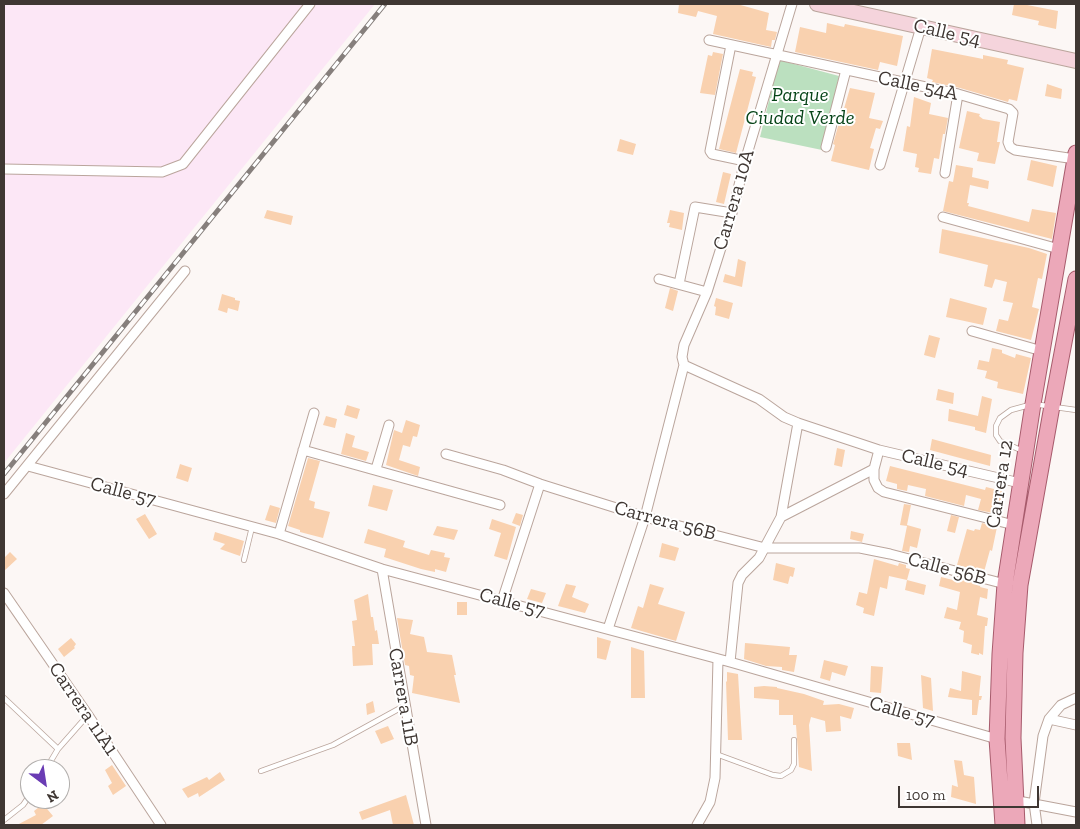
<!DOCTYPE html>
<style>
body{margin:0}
#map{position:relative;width:1080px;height:829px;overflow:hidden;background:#fcf7f5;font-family:"Zilla Slab",serif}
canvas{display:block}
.frame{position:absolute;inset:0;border:5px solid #3f3733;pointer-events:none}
.north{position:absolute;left:20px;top:759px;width:50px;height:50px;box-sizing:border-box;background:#fff;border:1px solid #b2afad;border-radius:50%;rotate:149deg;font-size:14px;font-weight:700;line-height:20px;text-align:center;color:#3f3733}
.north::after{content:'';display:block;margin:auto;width:18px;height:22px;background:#6a3cb4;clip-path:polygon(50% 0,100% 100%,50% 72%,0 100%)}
.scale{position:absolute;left:898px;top:786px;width:141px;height:22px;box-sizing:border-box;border:2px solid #3f3733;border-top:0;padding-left:6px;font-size:15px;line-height:18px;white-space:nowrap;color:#3f3733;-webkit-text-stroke:4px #fff;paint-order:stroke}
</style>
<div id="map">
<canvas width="1080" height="829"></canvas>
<div class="frame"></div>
<div class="north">N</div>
<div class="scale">100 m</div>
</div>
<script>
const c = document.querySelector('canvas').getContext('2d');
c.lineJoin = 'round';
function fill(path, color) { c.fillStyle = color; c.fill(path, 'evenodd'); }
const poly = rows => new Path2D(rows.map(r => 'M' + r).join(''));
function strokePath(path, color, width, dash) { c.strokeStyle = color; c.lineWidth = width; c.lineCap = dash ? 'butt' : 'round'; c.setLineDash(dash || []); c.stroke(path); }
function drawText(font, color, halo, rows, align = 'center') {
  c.font = font + ' "Zilla Slab",serif'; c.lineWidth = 4; c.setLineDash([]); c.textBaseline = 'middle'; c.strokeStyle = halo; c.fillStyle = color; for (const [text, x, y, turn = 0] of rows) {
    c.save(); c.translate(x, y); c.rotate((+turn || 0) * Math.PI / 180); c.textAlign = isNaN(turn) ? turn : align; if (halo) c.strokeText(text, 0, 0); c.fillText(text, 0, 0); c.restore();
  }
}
fill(poly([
 [4,4,375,4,4,463]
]), '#fce7f6');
fill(poly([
 [779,60,839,76,822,150,760,137]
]), '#bbe0bf');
fill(poly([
 [679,4,737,4,769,13,766,30,777,32,775,40,772,40,771,47,713,34,717,16,698,11,696,17,678,13],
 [1014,4,1022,4,1058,11,1056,29,1038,25,1039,21,1012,15],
 [827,23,844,27,845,24,903,36,897,66,880,62,878,70,795,52,800,27,826,33],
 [932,49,983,59,983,55,1008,60,1007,64,1024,68,1017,101,1009,99,1008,102,960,88,932,82,933,80,927,78],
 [713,52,723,54,715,95,700,93,708,55,712,56],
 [740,69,753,72,752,76,756,77,736,153,719,149],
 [1047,84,1062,89,1061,99,1045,96],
 [850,88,875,93,869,118,883,121,880,129,876,128,870,148,874,149,869,170,831,161,835,145,833,144,842,112,843,112],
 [914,97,931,103,929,114,948,118,945,134,943,134,939,159,934,158,931,174,918,172,919,168,915,167,917,154,903,151,907,126,910,127],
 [967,111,980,114,979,116,983,119,1000,122,997,142,1000,142,995,164,977,161,979,153,959,148],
 [620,139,636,144,633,155,617,151],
 [1031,160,1057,166,1053,187,1027,180],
 [956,165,973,168,972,177,989,181,988,189,970,185,967,203,969,203,968,206,1029,222,1032,209,1056,213,1052,239,943,211,949,181,953,182],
 [723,172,731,174,724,204,716,202],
 [267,210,293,216,291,225,264,218],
 [670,210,684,213,682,230,669,227,670,223,667,223],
 [942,229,1029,248,1047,254,1042,279,1038,278,1032,307,1039,309,1031,340,996,331,999,319,1008,321,1013,303,1003,301,1007,282,995,279,992,288,984,286,988,265,939,253],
 [738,259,746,262,742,287,723,282,725,274,735,277],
 [670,288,678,291,673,311,665,308],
 [222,294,235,298,235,300,240,301,238,311,228,308,227,313,218,310],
 [716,298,733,303,729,319,715,315,716,307,714,306],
 [950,298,987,308,983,325,946,317],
 [929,335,940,338,935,358,924,355],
 [992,348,1002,350,1002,353,1015,358,1016,354,1031,358,1023,394,997,388,998,382,985,378,987,371,977,369,979,360,989,362],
 [938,389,954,393,953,404,936,400],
 [982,396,992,399,986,433,975,430,975,427,948,421,949,409,978,416],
 [347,405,360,409,357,419,344,415],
 [326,416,337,419,335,428,323,425],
 [406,420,420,425,417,437,413,436,410,447,403,445,399,460,420,467,418,476,386,465,394,430,402,433],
 [346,433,355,436,352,447,369,452,366,461,341,454],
 [932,439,991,455,990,466,930,450],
 [837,448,845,450,842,467,834,465],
 [308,458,320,461,309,500,315,502,314,508,330,512,323,538,300,532,300,530,288,526],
 [180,464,192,468,188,482,176,478],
 [890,466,985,490,986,487,1006,492,1003,505,1001,504,998,514,978,510,981,499,966,495,964,506,925,496,926,489,908,485,907,491,897,489,897,484,886,481],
 [373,485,393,490,387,511,368,506],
 [904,504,911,505,907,525,921,529,917,548,910,546,909,552,902,551,907,526,900,525],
 [270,505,280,508,276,523,265,520],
 [516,513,523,515,520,526,512,523],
 [145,514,157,534,149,539,136,519],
 [951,515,959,517,955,533,947,531],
 [492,519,516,527,507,560,494,556,501,533,489,529],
 [982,523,997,527,992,551,990,550,984,572,957,565,967,529,974,531,975,529,980,530],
 [437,526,458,530,454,540,433,535],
 [368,529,405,541,403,547,429,555,431,550,445,553,444,557,450,558,446,572,435,569,435,572,421,569,384,557,386,549,364,543],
 [851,531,864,534,862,542,850,539],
 [215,532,244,541,240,556,220,549,225,544,213,540],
 [662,543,679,548,675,561,659,557],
 [10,552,17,559,4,571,4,558],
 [874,559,898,566,899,563,906,565,906,568,910,569,907,580,889,576,887,589,880,587,874,616,863,613,864,608,856,605,859,592,867,594],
 [776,563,795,568,793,577,790,576,788,584,773,580],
 [941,577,953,580,954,577,981,584,980,587,988,589,987,599,980,597,977,615,988,618,987,626,985,626,983,655,979,653,979,655,971,653,972,645,963,642,964,631,959,629,961,622,944,618,947,607,957,610,960,592,939,586],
 [907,580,926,585,924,595,905,590],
 [566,584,576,586,572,597,589,604,585,613,558,606],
 [650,584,664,588,658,604,685,612,676,641,631,628,638,606,643,608],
 [531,589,546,593,542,603,527,599],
 [368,594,371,617,373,617,375,631,377,630,379,644,372,644,373,665,353,666,352,646,355,646,352,621,357,620,354,600],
 [457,602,467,602,467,615,457,615],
 [397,618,413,620,410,634,424,637,427,652,452,655,456,675,454,675,460,703,412,693,414,676,410,675,409,666,405,665],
 [597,637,611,641,606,660,597,658],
 [71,638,76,644,74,647,75,648,64,657,58,649],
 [745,643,790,647,789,655,797,655,794,672,782,670,782,667,766,666,744,659],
 [631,647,644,651,645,698,631,698],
 [824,660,848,666,845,676,832,672,830,681,820,678],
 [871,666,883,667,881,693,870,692],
 [962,671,981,676,979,696,982,696,981,700,979,700,977,715,972,715,972,700,948,697,950,688,961,691],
 [727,672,738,674,742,740,728,740,726,681,727,682],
 [921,675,931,678,933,711,923,708],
 [764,686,777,687,777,688,804,694,824,701,823,705,839,704,854,708,851,719,840,716,841,731,826,732,825,721,811,717,809,725,812,771,799,767,796,725,793,725,793,715,779,715,779,700,754,698,754,687],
 [373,701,375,712,367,715,366,704],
 [388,726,394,739,381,744,375,731],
 [897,743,910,743,912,760,898,756],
 [954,760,962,761,964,775,974,777,976,804,951,797,952,785,958,787],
 [112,765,126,786,113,795,108,786,112,783,105,770],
 [220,772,225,780,199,797,198,793,188,798,182,789,207,777,209,780],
 [406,795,414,825,393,825,390,810,362,820,359,812],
 [43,804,53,816,41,825,17,825,36,815,34,811]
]), '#f9d1af');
const lane = poly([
 [1023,451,1000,441,996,435,996,426,1000,418,1011,410,1033,404,1076,410],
 [244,560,252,527],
 [4,698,58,749],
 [716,754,773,775,781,776,791,770,794,764,794,740],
 [46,769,58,749,88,715],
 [261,771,333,745,404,706],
 [4,820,23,805,30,795]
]);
const street = poly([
 [709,40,958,94,1009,109,1013,113,1008,142,1010,147,1015,150,1075,159],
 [731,45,710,151,712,154,745,161],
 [826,147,846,70],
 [880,165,921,27],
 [4,169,162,172,183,164,310,4],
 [945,173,958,94],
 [943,217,1059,249],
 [659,279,707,292],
 [679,284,695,207,732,213],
 [972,331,1042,351],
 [684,365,759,399,784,417,798,423,879,450,1020,483],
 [303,450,500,505],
 [879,450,874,469,874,480,878,488,884,492,1014,525],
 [446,454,503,470,540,484,645,517,765,548,860,548,890,554,1005,584],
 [28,466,279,534,382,569,730,662,997,739],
 [376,469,389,425],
 [4,494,185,271],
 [781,517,874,469],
 [279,534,314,413],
 [382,569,426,825],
 [4,593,88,715,161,825],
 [502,601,540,484],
 [608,629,645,517,684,365,682,357,684,345,707,292,732,213,745,161,792,4],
 [730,662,738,583,742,575,759,558,781,517,798,423],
 [1049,719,1076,725],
 [1013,800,1076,812],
 [697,825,710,802,715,778,718,659],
 [1037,825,1034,803,1043,736,1049,719,1061,705,1076,698]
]);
const secondary = poly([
 [817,4,1076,61]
]);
const primary = poly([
 [1003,825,997,739,1000,654,1005,584,1033,404,1076,153],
 [1017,825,1013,738,1015,653,1020,585,1052,406,1076,279]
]);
strokePath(lane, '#baa59c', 6);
strokePath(street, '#baa59c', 11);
strokePath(secondary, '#baa59c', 16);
strokePath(primary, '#a75b6c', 17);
strokePath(lane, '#fff', 4.5);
strokePath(street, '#fff', 9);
strokePath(secondary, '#f5d4dc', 14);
strokePath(primary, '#eca8b9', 15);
const rail = poly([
 [4,474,385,4]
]);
strokePath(rail, '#867f7c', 5);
strokePath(rail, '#fff', 3, [9]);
drawText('20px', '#3f3733', '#fff', [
 ["Calle 54",947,33,13],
 ["Calle 54A",918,86,12],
 ["Carrera 10A",734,200,-74],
 ["Calle 54",935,463,13],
 ["Carrera 12",1000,484,-81],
 ["Calle 57",123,492,15],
 ["Carrera 56B",665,521,15],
 ["Calle 56B",947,569,15],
 ["Calle 57",512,603,15],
 ["Carrera 11B",403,697,80],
 ["Carrera 11A1",83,709,56],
 ["Calle 57",902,712,16]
]);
drawText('italic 20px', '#064418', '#fff', [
 ["Parque",800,95],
 ["Ciudad Verde",800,118]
]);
</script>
